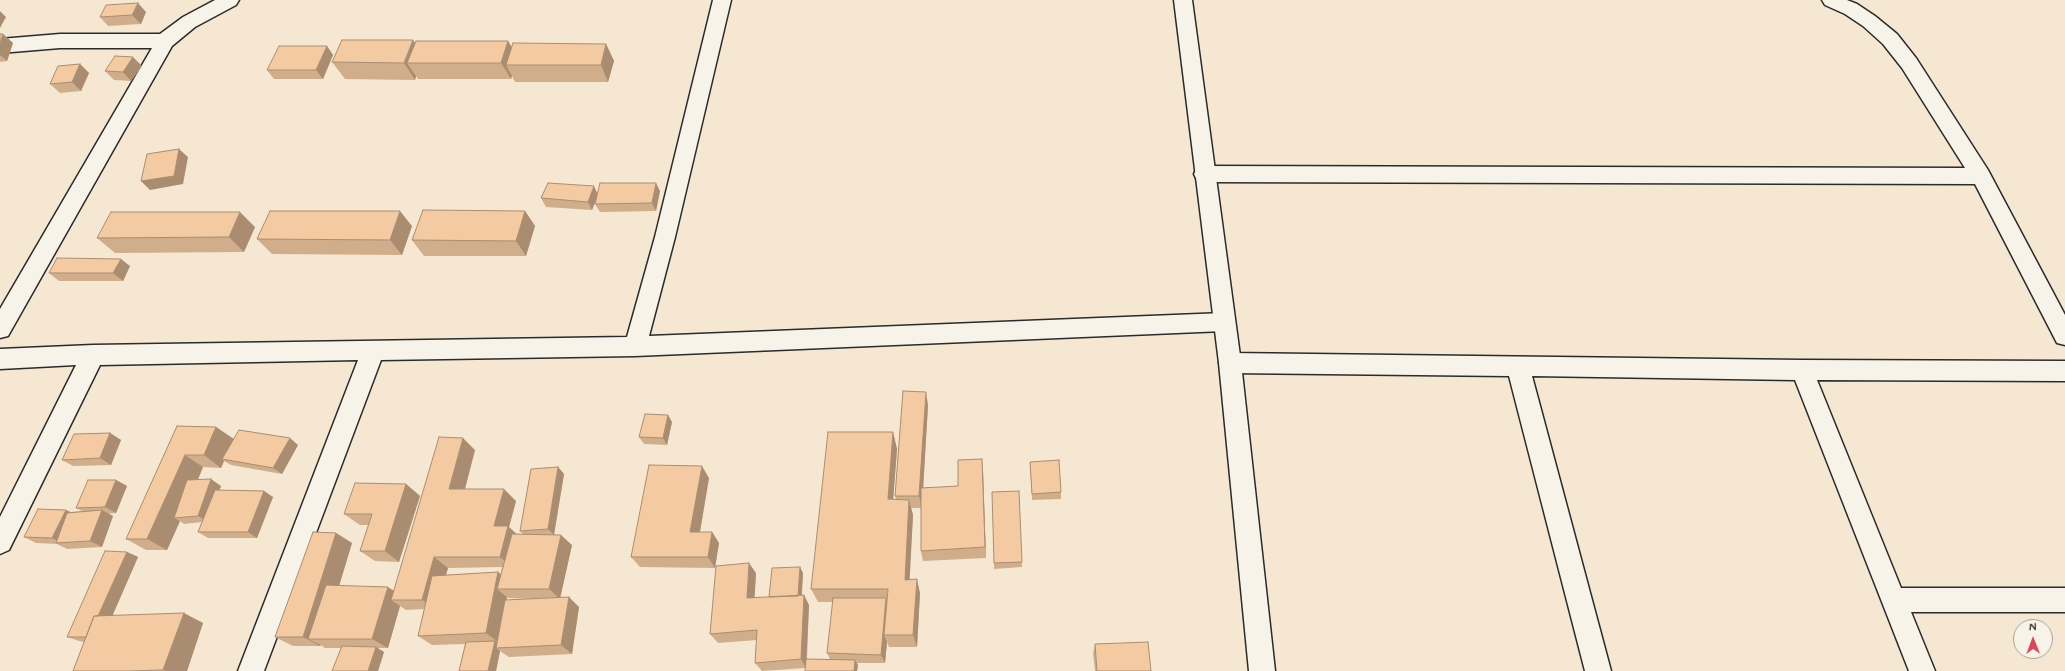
<!DOCTYPE html>
<style>
body{margin:0}
#map{position:relative;width:2065px;height:671px;overflow:hidden;background:#f6e7d3;font-family:Mynerve,sans-serif}
canvas{display:block}
.north{position:absolute;left:2013px;top:619px;width:40px;height:40px;box-sizing:border-box;background:#f7f3e8;border:1px solid #a5a39c;border-radius:50%;rotate:359deg;font-size:11px;font-weight:700;line-height:16px;text-align:center;color:#2b2b2b}
.north::after{content:'';display:block;margin:auto;width:14px;height:18px;background:#d1495b;clip-path:polygon(50% 0,100% 100%,50% 72%,0 100%)}
</style>
<div id="map">
<canvas width="2065" height="671"></canvas>
<div class="north">N</div>
</div>
<script>
const c = document.querySelector('canvas').getContext('2d');
c.lineJoin = 'round';
const poly = rows => new Path2D(rows.map(r => 'M' + r).join(''));
function strokePath(path, color, width, dash) { c.strokeStyle = color; c.lineWidth = width; c.lineCap = dash ? 'butt' : 'round'; c.setLineDash(dash || []); c.stroke(path); }
function fill(path, color) { c.fillStyle = color; c.fill(path, 'evenodd'); }
const minor = poly([
 [215,0,239,0,236,5,195,27,172,46,8,336,0,338,0,309,152,48,60,48,0,53,0,39,60,34,160,34,183,17,215,0],
 [713,0,731,0,675,237,649,336,1224,313,1232,315,1235,322,1232,329,1224,331,635,356,381,360,264,671,238,671,358,360,100,365,9,550,0,554,0,517,76,365,0,369,0,349,93,345,627,337,655,237,713,0],
 [1822,0,1847,0,1857,4,1875,16,1897,34,1916,58,1988,170,2065,315,2065,345,2057,343,1975,184,1204,182,1197,180,1194,174,1197,168,1204,166,1965,168,1902,68,1883,44,1863,26,1845,14,1825,5,1822,0],
 [1230,353,1802,360,2065,361,2065,381,1817,380,1901,588,2065,588,2065,612,1911,612,1935,671,1909,671,1795,380,1532,376,1611,671,1585,671,1509,376,1230,373,1222,370,1219,363,1222,356,1230,353]
]);
const tertiary = poly([
 [1174,0,1192,0,1241,363,1275,671,1249,671,1219,363,1174,0]
]);
strokePath(minor, '#2b2b2b', 3);
strokePath(tertiary, '#2b2b2b', 3);
fill(minor, '#f7f3e8');
fill(tertiary, '#f7f3e8');
fill(poly([
 [146,12,141,24,108,26,100,17],
 [0,34,3,34,13,43,7,61,0,62],
 [413,40,415,43,508,41,512,47,606,44,614,61,608,82,515,82,512,76,511,79,418,79,416,76,415,80,345,79,332,62],
 [327,46,333,55,323,79,274,79,267,70],
 [80,64,89,73,81,91,60,93,50,84],
 [142,66,131,81,114,80,105,71],
 [660,191,656,211,600,212,595,204,596,200,592,210,546,207,541,198,598,194],
 [525,211,535,226,526,256,424,256,412,240],
 [412,226,402,255,272,254,257,239],
 [255,227,244,252,115,253,97,238],
 [130,266,123,281,59,281,49,273],
 [928,405,923,488,958,486,982,459,983,471,986,558,923,561,921,551,921,508,911,508,913,515,909,579,920,593,917,647,889,647,887,642,885,663,857,663,858,665,857,671,805,671,805,668,762,671,755,663,757,640,718,643,710,634,756,573,754,598,769,597,800,567,803,573,802,595,804,595,809,605,807,659,830,659,827,653,833,602,818,602,811,589,893,432,897,449,893,499,896,499,895,496],
 [668,415,672,422,667,445,644,444,639,437],
 [177,426,216,427,233,439,298,445,282,474,231,465,224,461,221,468,203,467,198,480,221,486,219,490,264,491,273,497,257,538,208,538,198,532,202,522,184,524,180,521,167,550,146,550,126,539],
 [110,433,121,440,111,465,73,466,62,460],
 [475,450,465,489,516,501,509,527,516,534,523,534,520,531,558,467,564,474,554,534,572,545,560,597,579,607,572,654,509,657,500,651,496,671,459,671,465,644,432,645,418,636,424,609,406,610,400,606,388,648,377,648,384,652,378,671,332,671,341,648,325,648,321,645,320,646,293,646,275,637,336,533,352,543,339,586,394,590],
 [502,567,501,574,498,572,446,575,448,568],
 [507,597,509,598,536,599,507,600],
 [1030,462,1061,492,1061,499,1032,500],
 [709,478,700,532,712,532,719,543,715,568,640,567,631,557],
 [116,480,127,486,116,513,108,514,113,516,102,547,67,549,57,544,36,543,24,537,66,510,71,512,82,511,76,508],
 [406,484,420,496,399,562,375,561,360,551,369,525,360,525,344,514],
 [1019,491,1022,567,994,569,994,563],
 [127,552,138,557,112,616,203,623,187,671,73,671,84,642,79,641,67,637],
 [1095,644,1151,671,1095,671,1093,653]
]), '#d1ae8b');
fill(poly([
 [138,3,146,12,141,24,132,15],
 [0,11,6,17,0,28],
 [3,34,13,43,7,61,0,55,0,44],
 [413,40,424,57,407,63,416,76,415,80,404,63],
 [508,41,518,58,506,65,512,76,511,79,501,63],
 [606,44,614,61,608,82,601,65],
 [327,46,333,55,323,79,316,70],
 [133,57,142,66,131,81,123,72],
 [80,64,89,73,81,91,72,82],
 [179,149,188,157,183,184,150,190,141,181],
 [656,183,660,191,656,211,652,203],
 [594,186,598,195,592,210,588,202],
 [400,211,412,226,402,255,390,240],
 [525,211,535,226,526,256,516,241],
 [240,212,255,227,244,252,229,237],
 [121,259,130,266,123,281,113,273],
 [926,392,928,405,922,508,919,496],
 [668,415,672,422,667,445,663,438],
 [216,427,234,439,222,459,224,461,221,468,204,455],
 [893,432,897,449,892,515,888,499],
 [110,433,121,440,111,465,100,458],
 [290,438,298,445,282,474,273,468],
 [463,438,475,450,462,500,449,489],
 [185,455,203,467,182,517,174,518,180,521,167,550,147,539],
 [982,459,983,471,986,558,985,547],
 [702,466,709,478,698,543,690,532],
 [558,467,564,474,554,535,548,529],
 [211,479,221,486,208,522,198,516],
 [116,480,127,486,116,513,105,507],
 [406,484,420,496,399,562,385,551],
 [504,489,516,501,509,527,520,537,512,567,500,557,494,526],
 [264,491,273,497,257,538,248,532],
 [909,500,913,515,909,593,905,580],
 [66,510,78,516,61,543,52,538],
 [102,510,113,516,102,547,90,541],
 [712,532,719,543,715,568,708,557],
 [336,533,352,543,323,639,308,639,321,645,320,646,303,637],
 [561,535,572,545,560,599,549,589],
 [127,552,138,557,101,642,89,637],
 [434,557,448,568,436,609,422,600],
 [749,563,756,573,754,608,747,598],
 [800,567,803,573,801,602,798,596],
 [498,572,510,582,497,589,507,597,498,642,486,633],
 [917,579,920,593,917,647,913,635],
 [388,587,403,597,391,600,400,606,388,648,372,639],
 [804,595,809,605,806,668,801,659],
 [569,597,579,607,572,654,561,645],
 [886,598,887,635,884,635,887,642,885,663,881,655],
 [184,613,203,623,187,671,166,671,163,670],
 [495,641,501,646,496,648,500,651,496,671,488,671],
 [376,647,384,652,378,671,368,671],
 [855,660,858,665,857,671,854,671]
]), '#aa8d71');
const building = poly([
 [138,3,132,15,100,17,106,5,138,3],
 [0,34,3,34,0,44,0,34],
 [342,40,413,40,404,63,332,62,342,40],
 [416,41,508,41,501,63,407,63,416,41],
 [513,43,606,44,601,65,506,65,513,43],
 [279,46,327,46,316,70,267,70,279,46],
 [115,56,133,57,123,72,105,71,115,56],
 [80,64,72,82,50,84,58,66,80,64],
 [179,149,174,176,141,181,147,154,179,149],
 [548,183,594,186,588,202,541,198,548,183],
 [600,183,656,183,652,203,595,204,600,183],
 [423,210,525,211,516,241,412,240,423,210],
 [270,211,400,211,390,240,257,239,270,211],
 [111,212,240,212,229,237,97,238,111,212],
 [57,258,121,259,113,273,49,273,57,258],
 [903,391,926,392,919,496,895,496,903,391],
 [645,414,668,415,663,438,639,437,645,414],
 [177,426,216,427,204,455,185,455,147,539,126,539,177,426],
 [239,430,290,438,273,468,222,459,239,430],
 [828,432,893,432,888,499,909,500,905,580,917,579,913,635,884,635,888,589,811,589,828,432],
 [110,433,100,458,62,460,74,434,110,433],
 [439,437,463,438,449,489,504,489,494,526,508,526,500,557,434,557,422,600,391,600,439,437],
 [982,459,985,547,921,551,921,488,958,486,958,460,982,459],
 [1059,460,1061,492,1032,494,1030,462,1059,460],
 [649,465,702,466,690,532,712,532,708,557,631,557,649,465],
 [558,467,548,529,520,531,531,469,558,467],
 [211,479,198,516,174,518,187,480,211,479],
 [88,480,116,480,105,507,76,508,88,480],
 [355,483,406,484,385,551,360,551,372,514,344,514,355,483],
 [215,490,264,491,248,532,198,532,215,490],
 [1019,491,1022,562,994,563,992,492,1019,491],
 [38,509,66,510,52,538,24,537,38,509],
 [102,510,90,541,56,543,67,513,102,510],
 [313,532,336,533,303,637,275,637,313,532],
 [512,534,561,535,549,589,497,589,512,534],
 [105,551,127,552,98,616,94,616,86,637,67,637,105,551],
 [749,563,747,598,804,595,801,659,755,663,757,630,710,634,716,566,749,563],
 [800,567,798,596,769,597,772,568,800,567],
 [498,572,486,633,418,636,432,576,498,572],
 [326,585,388,587,372,639,308,639,326,585],
 [569,597,561,645,496,648,505,600,569,597],
 [833,598,886,598,881,655,827,653,833,598],
 [184,613,163,670,129,671,73,671,94,616,184,613],
 [495,641,488,671,459,671,466,642,495,641],
 [1148,642,1151,671,1097,671,1095,644,1148,642],
 [342,646,376,647,368,671,332,671,342,646],
 [806,659,855,660,854,671,805,671,806,659]
]);
fill(building, '#f3caa2');
strokePath(building, '#aa8d71', 1);
</script>
